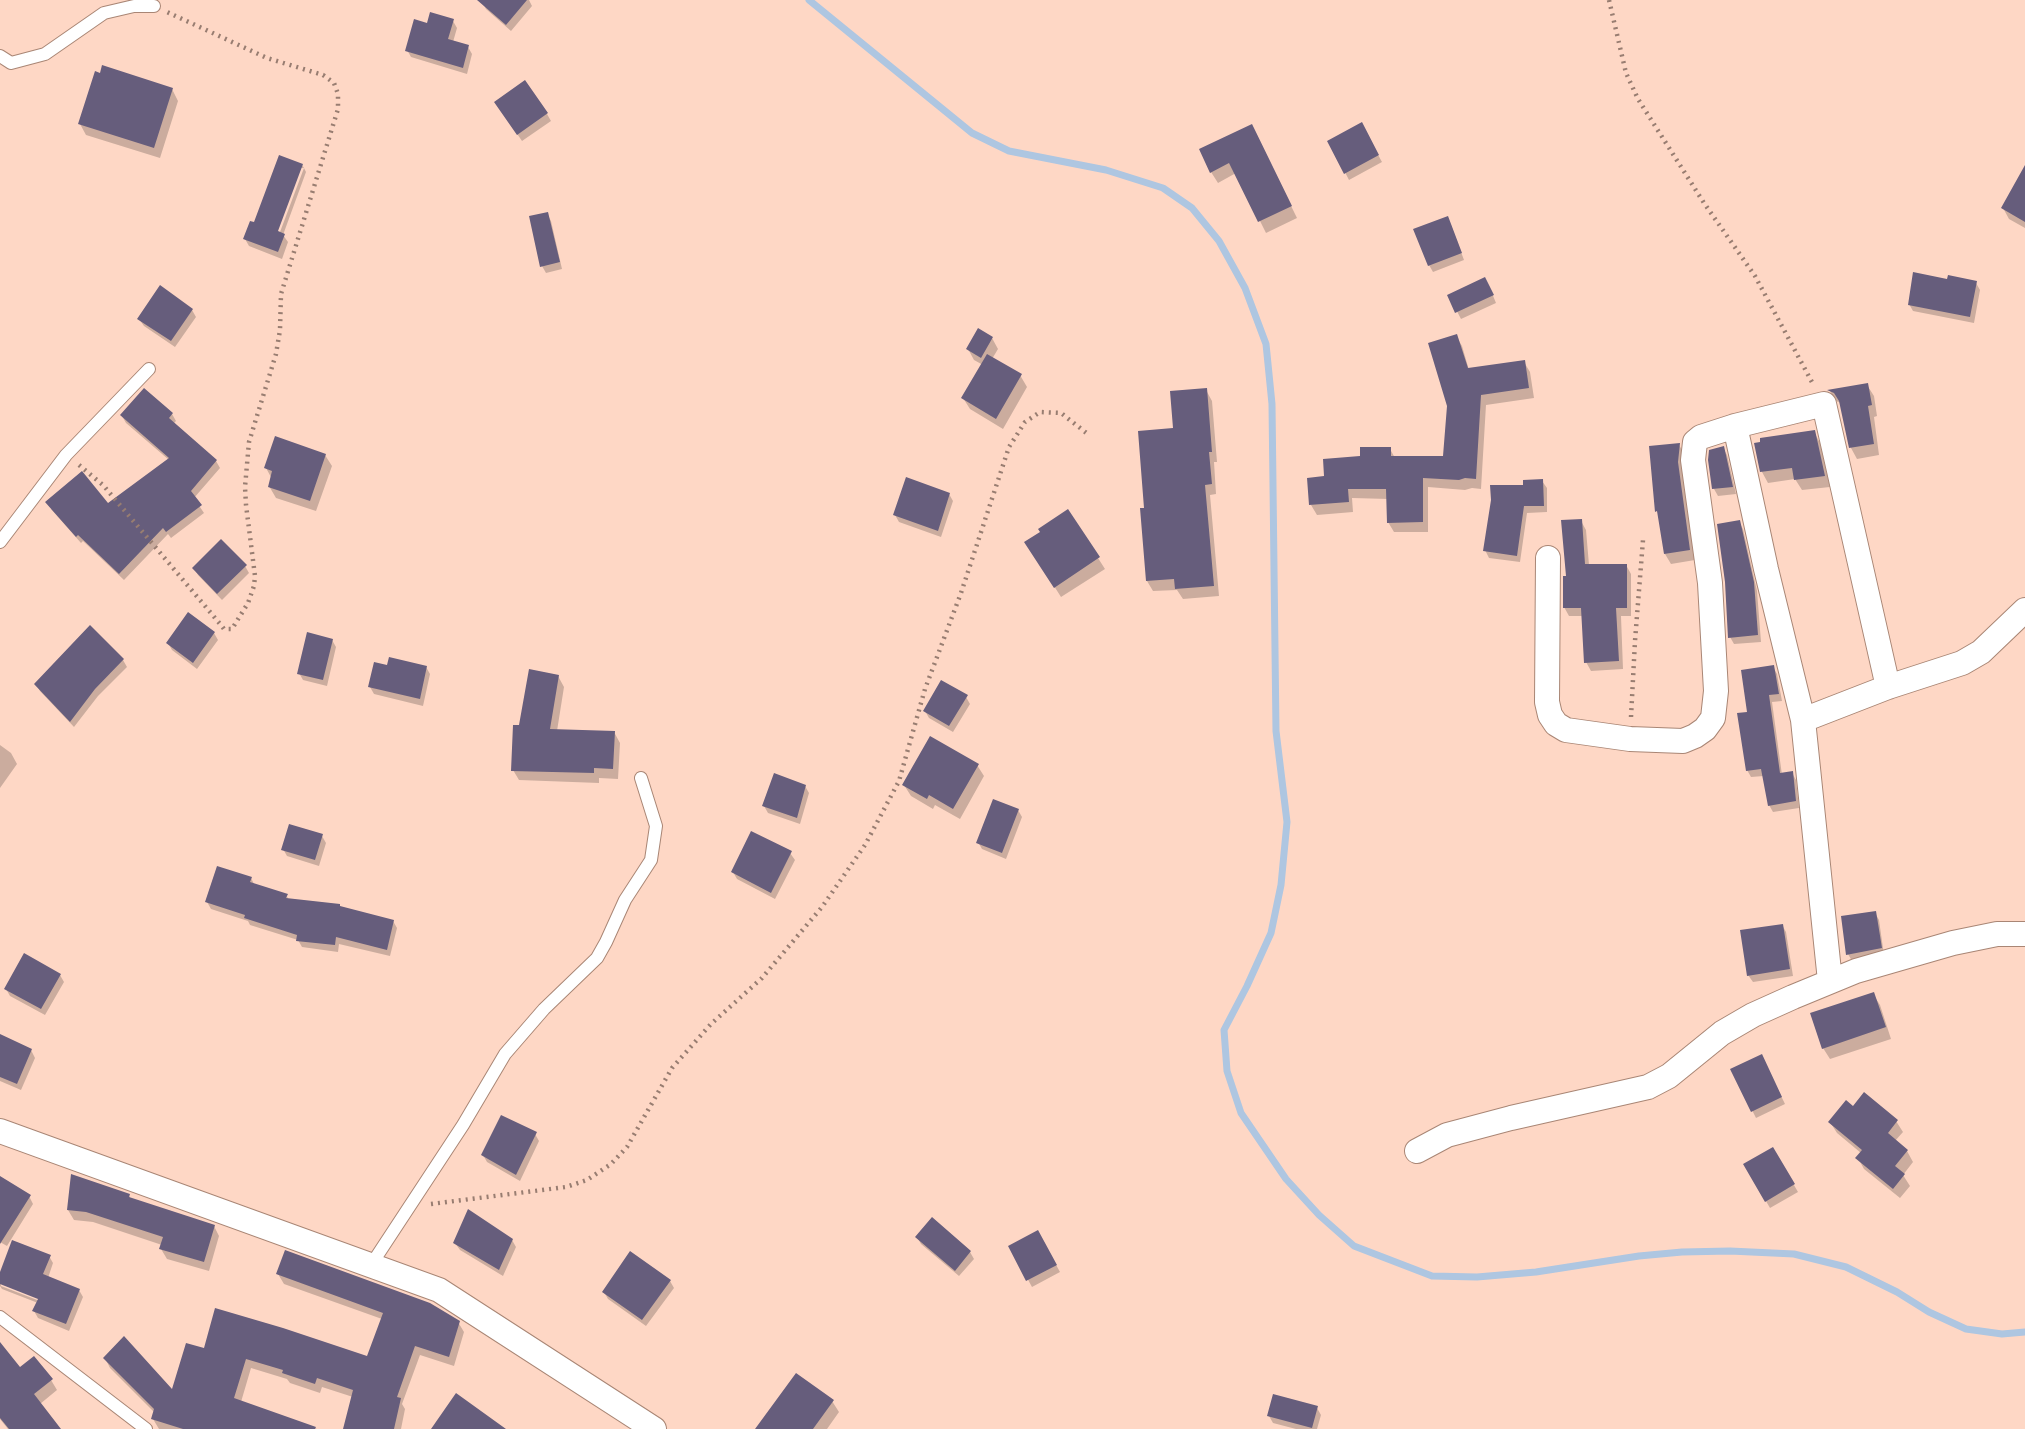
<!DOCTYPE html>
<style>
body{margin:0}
canvas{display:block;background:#fed7c5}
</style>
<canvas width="2025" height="1429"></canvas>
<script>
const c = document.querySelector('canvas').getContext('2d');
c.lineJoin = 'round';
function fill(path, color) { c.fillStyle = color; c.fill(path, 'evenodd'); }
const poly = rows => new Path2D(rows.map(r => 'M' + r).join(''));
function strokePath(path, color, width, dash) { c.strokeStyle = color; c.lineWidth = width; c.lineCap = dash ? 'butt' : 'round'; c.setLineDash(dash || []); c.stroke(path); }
fill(poly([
 [484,0,529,0,532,6,511,31,486,9,482,2],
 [453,21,457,28,453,42,468,47,472,54,467,74,411,57,407,50,428,25],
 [172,89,178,101,160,158,86,135,80,124],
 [500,109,547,114,551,121,522,141],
 [1361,124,1382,162,1349,180,1329,141],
 [1257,137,1297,218,1266,233,1236,173,1218,183,1211,172],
 [280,157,302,165,304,168,300,168,274,239,277,240,304,168,306,172,283,235,288,242,282,259,249,246,245,239,251,223,255,224],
 [2025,168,2025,228,2009,219,2003,208],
 [547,214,551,221,562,269,546,273,542,266],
 [1451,225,1464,260,1433,272,1429,265],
 [1948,281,1976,283,1980,290,1974,323,1913,311,1909,304],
 [1489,286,1496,303,1461,319,1449,296],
 [192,310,196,317,175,347,144,326,139,319],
 [1456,336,1462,346,1469,370,1524,362,1530,372,1534,398,1486,405,1481,489,1472,488,1465,490,1428,487,1428,532,1394,532,1388,522,1388,499,1352,498,1353,512,1317,515,1311,505,1326,478,1362,458,1390,449,1395,458,1445,457],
 [992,338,998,349,992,359,1020,375,1027,387,1003,429,970,409,963,398,983,365,974,360,968,349],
 [1867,385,1874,396,1877,416,1874,417,1879,455,1857,459,1851,448,1841,403,1836,401,1830,391],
 [1206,390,1212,401,1217,462,1214,462,1216,494,1210,495,1219,596,1183,599,1177,590,1153,591,1147,581,1146,509],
 [172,414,176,421,173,424,216,461,220,468,194,498,204,513,171,538,168,534,124,580,83,541,81,543,51,509,108,505,169,460,126,423,122,416],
 [1814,432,1820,443,1830,487,1802,490,1795,479,1768,483,1762,472,1762,444],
 [1679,445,1685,455,1695,560,1671,564,1665,554,1660,516,1657,511],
 [1723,448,1727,455,1736,494,1718,496,1714,489],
 [325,455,332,466,316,511,276,498,269,486,272,479,266,468],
 [1542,481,1547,488,1547,512,1527,513,1520,562,1489,558,1485,550,1525,486],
 [949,494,953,501,941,537,899,522,895,515],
 [1581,521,1586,530,1589,565,1626,565,1631,574,1631,616,1621,616,1623,669,1591,671,1586,662,1583,616,1569,616,1564,607,1568,578],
 [1739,522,1743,529,1757,591,1761,642,1734,644,1730,637],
 [1033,553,1098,558,1105,569,1061,597],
 [245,566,249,573,222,600,198,575,194,568],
 [214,633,218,640,197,669,172,650,168,643],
 [332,640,336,647,327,686,303,680,299,673],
 [123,660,127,667,98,696,74,727,40,691,36,684],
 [426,667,430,674,423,706,374,694,370,687],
 [1773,667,1777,674,1782,701,1772,702,1782,775,1792,773,1796,780,1799,808,1773,812,1769,805,1764,776,1751,777,1747,770,1749,713],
 [558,676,564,687,557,731,614,732,620,743,618,779,599,778,599,783,519,780,513,770,521,727],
 [966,697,970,704,953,732,929,718,925,711],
 [0,745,11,753,17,764,0,788],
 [977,765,984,776,960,819,935,805,933,809,911,796,904,785],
 [805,786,809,793,800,824,768,813,764,806],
 [1018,810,1022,817,1006,859,982,849,978,842],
 [322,836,326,843,319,866,287,856,283,849],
 [790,853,795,860,775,899,737,879,733,872],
 [251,878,255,886,286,895,289,900,341,908,393,921,397,928,390,956,339,944,338,952,302,947,298,940,250,925,248,921,211,909,207,902],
 [1875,913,1879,920,1884,955,1852,961,1848,954],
 [1782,925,1786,932,1793,976,1753,982,1748,975],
 [60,975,64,982,45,1015,10,996,6,989],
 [1873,994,1880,1005,1891,1039,1830,1059,1823,1048],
 [0,1036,31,1050,35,1058,21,1090,0,1081],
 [1765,1063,1785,1104,1756,1118,1732,1070],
 [1854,1108,1896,1121,1903,1132,1895,1141,1907,1151,1913,1162,1903,1175,1910,1186,1900,1198,1864,1169,1858,1158,1861,1153,1837,1133,1830,1122],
 [535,1134,539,1141,520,1181,487,1162,483,1155],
 [1773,1149,1798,1192,1770,1208,1745,1165],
 [0,1178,29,1196,33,1204,7,1246,0,1242],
 [129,1195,131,1200,214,1226,219,1236,209,1271,167,1259,161,1249,162,1245,93,1222,74,1220,68,1210],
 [1038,1232,1060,1272,1032,1287,1010,1247],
 [917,1237,970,1252,974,1259,959,1276,921,1244],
 [512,1240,516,1247,503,1276,460,1250,455,1243],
 [49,1256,53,1263,48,1278,79,1290,83,1297,69,1331,38,1318,34,1311,38,1303,2,1289,0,1286,0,1277],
 [1,1282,46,1300,45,1303,1,1286],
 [278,1274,458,1322,464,1332,454,1366,420,1355,402,1404,405,1409,401,1429,350,1429,353,1397,322,1387,320,1393,290,1383,287,1379,251,1368,241,1402,317,1429,159,1429,153,1419,155,1413,110,1368,105,1358,173,1393,205,1350,368,1359,382,1319,284,1284],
 [670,1281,674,1288,646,1326,608,1299,604,1292],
 [0,1345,20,1370,51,1380,57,1390,40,1404,59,1429,8,1429,0,1419],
 [832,1401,839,1412,827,1429,761,1429],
 [1317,1408,1321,1415,1317,1429,1296,1429,1273,1423,1269,1416]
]), '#0003');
strokePath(poly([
 [809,0,972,133,1009,151,1106,170,1163,188,1192,208,1219,241,1245,288,1266,344,1272,404,1276,731,1287,822,1281,885,1271,933,1247,986,1224,1030,1227,1071,1241,1113,1286,1179,1319,1215,1354,1246,1432,1276,1477,1277,1536,1272,1639,1256,1682,1252,1730,1251,1794,1254,1846,1267,1897,1292,1929,1312,1966,1329,2002,1334,2025,1332]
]), '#aec6e1', 7);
fill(poly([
 [477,0,527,0,506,25],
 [430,12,454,19,448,39,469,45,463,68,405,51,414,19,427,23],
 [102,65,173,88,154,148,78,124,95,71,100,73],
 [525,80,548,113,517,135,494,102],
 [1362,122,1379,155,1344,174,1327,141],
 [1252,124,1292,206,1258,222,1229,163,1210,173,1199,149],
 [279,155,303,164,278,231,285,234,278,252,243,239,250,221,254,222],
 [2025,165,2025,222,2001,208],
 [548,212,560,262,540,267,529,216],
 [1448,216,1462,253,1428,266,1413,229],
 [1913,272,1947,279,1948,275,1977,281,1970,317,1908,305],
 [1485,277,1494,295,1455,313,1447,295],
 [160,285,193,309,171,341,137,319],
 [978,328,993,337,981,358,966,349],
 [1457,334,1468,368,1525,360,1529,388,1481,395,1476,479,1465,478,1459,480,1423,478,1423,522,1387,523,1386,489,1348,489,1349,502,1309,505,1307,478,1324,476,1323,459,1360,456,1360,447,1391,447,1391,456,1443,456,1447,406,1428,343],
 [987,354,1022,374,996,419,961,398],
 [1868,383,1872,405,1868,406,1874,444,1849,448,1839,401,1834,393,1827,390],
 [144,388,173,413,169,418,217,460,191,491,202,505,166,532,163,528,119,574,78,535,76,537,45,502,82,471,108,503,169,458,120,415],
 [1207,388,1212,452,1209,452,1212,484,1205,485,1214,586,1175,589,1174,579,1146,581,1140,508,1144,508,1138,431,1173,428,1170,391],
 [1815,430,1825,476,1794,480,1792,468,1760,472,1754,443,1760,442,1760,438],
 [275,436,326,454,310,501,268,487,272,471,264,468],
 [1680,443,1678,462,1690,550,1664,554,1657,511,1655,512,1649,446],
 [1724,446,1733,487,1712,489,1708,460,1709,450],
 [906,477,950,493,938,531,893,515],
 [1543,479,1544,506,1524,506,1517,556,1483,551,1491,500,1490,485,1523,485,1523,480],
 [1068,509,1100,557,1054,588,1024,542,1040,532,1038,529],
 [1582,519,1585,564,1627,564,1627,608,1616,608,1619,661,1584,663,1581,608,1563,608,1563,576,1566,576,1561,520],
 [1740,520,1754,582,1758,635,1728,638,1725,582,1717,524],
 [221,539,247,565,217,594,192,568],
 [188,612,215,632,193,663,166,643],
 [90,625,124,659,95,689,70,722,34,684],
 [307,632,333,639,323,680,297,674],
 [389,657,427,666,420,699,368,687,374,662,387,665],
 [1774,665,1779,694,1769,695,1780,773,1793,771,1796,801,1768,806,1761,769,1746,771,1737,713,1747,712,1741,670],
 [529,669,559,675,550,729,615,731,613,769,594,768,594,773,511,771,513,725,519,725],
 [941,680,968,695,949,726,923,711],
 [930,736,979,764,953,809,929,795,927,799,902,785],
 [774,773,806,785,797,818,762,806],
 [993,799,1019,809,1002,853,976,843],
 [289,824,323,834,315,860,281,850],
 [751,831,792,851,771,893,731,872],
 [217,866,252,877,250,882,288,894,286,898,340,904,340,906,394,920,387,950,336,937,335,945,296,941,297,935,244,918,245,915,205,902],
 [1876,911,1882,948,1846,955,1841,916],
 [1783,924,1790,969,1747,976,1740,930],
 [24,953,61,974,41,1009,4,989],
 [1874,992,1886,1027,1822,1049,1810,1013],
 [0,1034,32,1049,17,1084,0,1077],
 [1762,1054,1782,1097,1751,1112,1730,1069],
 [1864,1092,1898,1120,1888,1133,1908,1150,1895,1166,1905,1174,1893,1189,1855,1158,1862,1150,1828,1122,1846,1100,1853,1106],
 [501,1115,537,1132,516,1175,481,1155],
 [1773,1147,1795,1184,1765,1202,1743,1164],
 [71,1174,130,1194,129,1197,215,1225,204,1262,159,1249,163,1237,86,1212,67,1210],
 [0,1176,31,1195,0,1244],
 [468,1209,513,1239,499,1270,453,1243],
 [932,1217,971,1251,955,1271,915,1237],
 [1038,1230,1057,1265,1026,1281,1008,1246],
 [12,1240,51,1255,43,1274,80,1289,66,1324,32,1311,38,1299,0,1284,0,1272],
 [285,1250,430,1303,460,1321,449,1357,415,1346,397,1397,401,1398,394,1429,343,1429,353,1390,317,1378,315,1384,282,1373,283,1370,246,1359,234,1398,316,1427,315,1429,183,1429,151,1419,154,1409,103,1358,124,1336,172,1389,186,1343,204,1348,215,1308,283,1328,367,1356,383,1313,276,1274],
 [630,1251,671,1280,642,1320,602,1292],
 [0,1342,20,1367,34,1356,53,1379,34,1394,61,1429,9,1429,0,1418],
 [796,1373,834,1400,813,1429,755,1429],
 [456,1393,506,1429,431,1429],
 [1273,1394,1318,1406,1312,1428,1267,1416]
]), '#665d7c');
const lane = poly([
 [0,56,11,63,45,54,104,13,134,6,154,6],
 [0,542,66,455,149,369],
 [371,1265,463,1125,505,1054,544,1009,597,958,606,942,625,900,651,860,656,826,641,778],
 [0,1317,146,1429]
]);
const street = poly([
 [1735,426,1766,569,1803,720],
 [1548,558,1547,702,1550,715,1556,724,1566,730,1630,739,1683,741,1695,736,1705,729,1713,718,1716,691,1710,583,1693,460,1695,442,1701,437,1735,426,1824,404,1888,687],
 [1830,981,1803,720,1888,687,1962,663,1981,652,2025,610],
 [0,1131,439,1290,654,1429],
 [1417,1151,1447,1135,1511,1118,1648,1087,1669,1076,1722,1033,1753,1015,1793,997,1856,971,1953,943,1997,934,2025,934]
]);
strokePath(lane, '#a98675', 14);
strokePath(street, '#a98675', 26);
strokePath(poly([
 [1609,0,1626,73,1638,99,1704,203,1755,276,1813,384],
 [79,465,103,485,221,625,224,629,232,629,248,603,254,586,255,576,246,505,245,487,249,442,276,354,280,330,281,294,338,109,338,94,334,83,323,75,267,58,167,12],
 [1631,717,1635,641,1643,540],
 [431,1204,566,1187,587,1180,611,1164,627,1147,672,1068,711,1024,762,978,822,907,865,845,899,781,925,689,961,593,1009,447,1025,422,1040,412,1061,413,1089,435]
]), '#987d71', 4.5, [2, 5]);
strokePath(lane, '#fff', 12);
strokePath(street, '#fff', 24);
</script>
